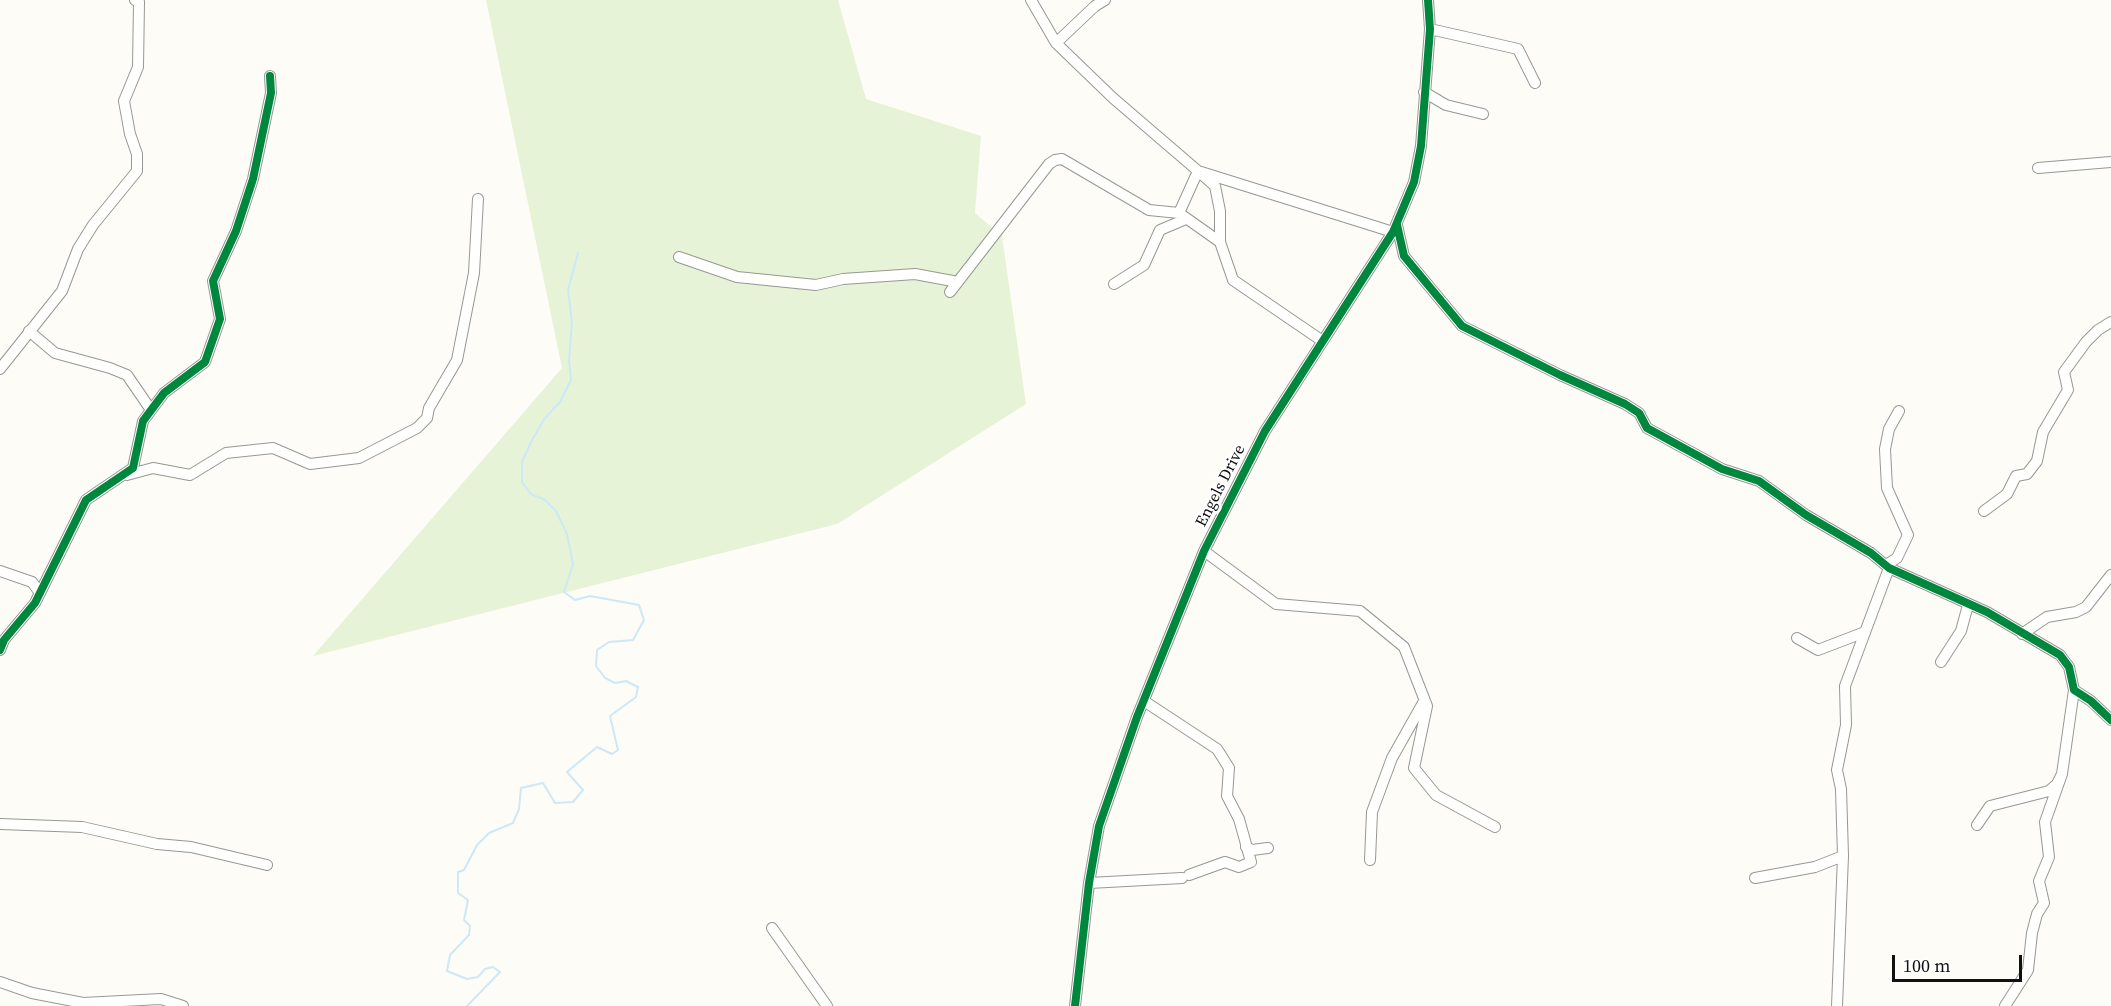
<!DOCTYPE html>
<style>
body{margin:0}
#map{position:relative;width:2111px;height:1006px;overflow:hidden;background:#fdfcf7;font-family:"Source Serif 4",serif}
canvas{display:block}
.scale{position:absolute;left:1892px;top:955px;width:130px;height:27px;box-sizing:border-box;border:3px solid #111;border-top:0;padding-left:8px;font-size:18px;line-height:21px;white-space:nowrap;color:#111;-webkit-text-stroke:4px #fff;paint-order:stroke}
</style>
<div id="map">
<canvas width="2111" height="1006"></canvas>
<div class="scale">100 m</div>
</div>
<script>
const c = document.querySelector('canvas').getContext('2d');
c.lineJoin = 'round';
function fill(path, color) { c.fillStyle = color; c.fill(path, 'evenodd'); }
const poly = rows => new Path2D(rows.map(r => 'M' + r).join(''));
function strokePath(path, color, width, dash) { c.strokeStyle = color; c.lineWidth = width; c.lineCap = dash ? 'butt' : 'round'; c.setLineDash(dash || []); c.stroke(path); }
function drawText(font, color, halo, rows, align = 'center') {
  c.font = font + ' "Source Serif 4",serif'; c.lineWidth = 6; c.setLineDash([]); c.textBaseline = 'middle'; c.strokeStyle = halo; c.fillStyle = color; for (const [text, x, y, turn = 0] of rows) {
    c.save(); c.translate(x, y); c.rotate((+turn || 0) * Math.PI / 180); c.textAlign = isNaN(turn) ? turn : align; if (halo) c.strokeText(text, 0, 0); c.fillText(text, 0, 0); c.restore();
  }
}
fill(poly([
 [486,0,838,0,866,99,981,136,975,213,1002,236,1026,404,837,524,313,656,562,368]
]), '#e7f3d7');
strokePath(poly([
 [467,1006,500,972,493,967,485,969,478,977,467,979,447,971,450,955,469,935,470,926,464,920,468,900,458,893,458,872,464,870,477,845,489,833,513,823,519,809,521,788,543,783,555,803,573,802,583,790,567,772,597,747,612,754,618,750,610,716,636,697,638,687,626,681,615,683,605,678,596,666,597,650,609,642,633,640,644,620,639,605,590,596,575,600,564,592,573,564,567,534,556,511,545,500,531,494,522,482,522,462,531,442,545,418,560,402,571,380,569,360,572,323,568,290,578,253]
]), '#cde8f7', 2);
const minor = poly([
 [1031,0,1056,43,1113,98,1198,171,1393,232],
 [1430,29,1518,49,1535,83],
 [1056,43,1095,6,1105,0],
 [1424,92,1446,105,1483,114],
 [2038,168,2111,162],
 [1179,213,1198,171,1215,186,1220,211,1220,242,1233,280,1321,340],
 [1397,225,1404,256,1462,326,1560,375,1625,404,1639,413,1647,428,1722,469,1759,481,1806,515,1871,553,1889,568,1987,612,2060,655,2069,667,2074,690,2091,701,2111,720],
 [679,257,737,277,816,285,843,279,915,274,958,282],
 [1114,284,1144,265,1160,230,1186,219],
 [950,292,1049,164,1055,160,1062,159,1149,210,1179,213,1220,242],
 [29,331,55,353,110,368,127,375,151,410],
 [0,369,62,291,78,249,93,225,137,171,137,154,130,134,124,101,138,67,139,2,135,0],
 [127,475,153,468,190,475,226,453,273,448,310,464,359,458,417,428,427,418,429,408,457,360,474,273,478,199],
 [1984,511,2007,494,2016,476,2027,474,2037,461,2043,432,2068,390,2064,372,2086,342,2098,330,2111,322],
 [1204,551,1276,604,1360,611,1404,647,1427,706,1414,768,1436,795,1495,827],
 [1886,565,1897,558,1908,535,1887,488,1885,449,1889,429,1899,411],
 [0,571,32,582,40,593],
 [2022,634,2047,617,2076,612,2086,607,2111,575],
 [1797,638,1818,650,1865,632],
 [0,650,4,640,35,603,86,500,133,468,143,421,164,393,205,362,220,319,213,281,236,231,253,179,271,93,270,76],
 [1941,662,1961,631,1968,605],
 [1144,701,1217,749,1229,768,1227,796,1239,819,1251,862,1239,867,1225,862,1189,875],
 [0,824,82,827,157,844,191,847,267,865],
 [1977,825,1990,806,2049,791,2057,784,2062,774,2074,690],
 [1246,847,1252,850,1268,848],
 [1370,860,1372,812,1392,758,1423,703],
 [1755,878,1815,867,1843,856],
 [1089,883,1182,878],
 [772,928,827,1006],
 [0,982,32,993,83,1003,161,999,183,1006],
 [1075,1006,1089,883,1099,826,1137,717,1204,551,1265,431,1393,232,1414,182,1421,146,1430,29,1428,0],
 [1837,1006,1843,856,1841,789,1837,770,1846,725,1845,686,1889,568],
 [2005,1006,2028,970,2032,933,2037,914,2044,903,2039,881,2049,857,2045,822,2062,774]
]);
strokePath(minor, '#979795', 12);
strokePath(minor, '#fffffe', 10);
strokePath(poly([
 [1397,225,1404,256,1462,326,1560,375,1625,404,1639,413,1647,428,1722,469,1759,481,1806,515,1871,553,1889,568,1987,612,2060,655,2069,667,2074,690,2091,701,2111,720],
 [0,650,4,640,35,603,86,500,133,468,143,421,164,393,205,362,220,319,213,281,236,231,253,179,271,93,270,76],
 [1075,1006,1089,883,1099,826,1137,717,1204,551,1265,431,1393,232,1414,182,1421,146,1430,29,1428,0]
]), '#00873e', 8);
drawText('16px', '#111', '#fff', [
 ["Engels Drive",1221,486,-63]
]);
</script>
